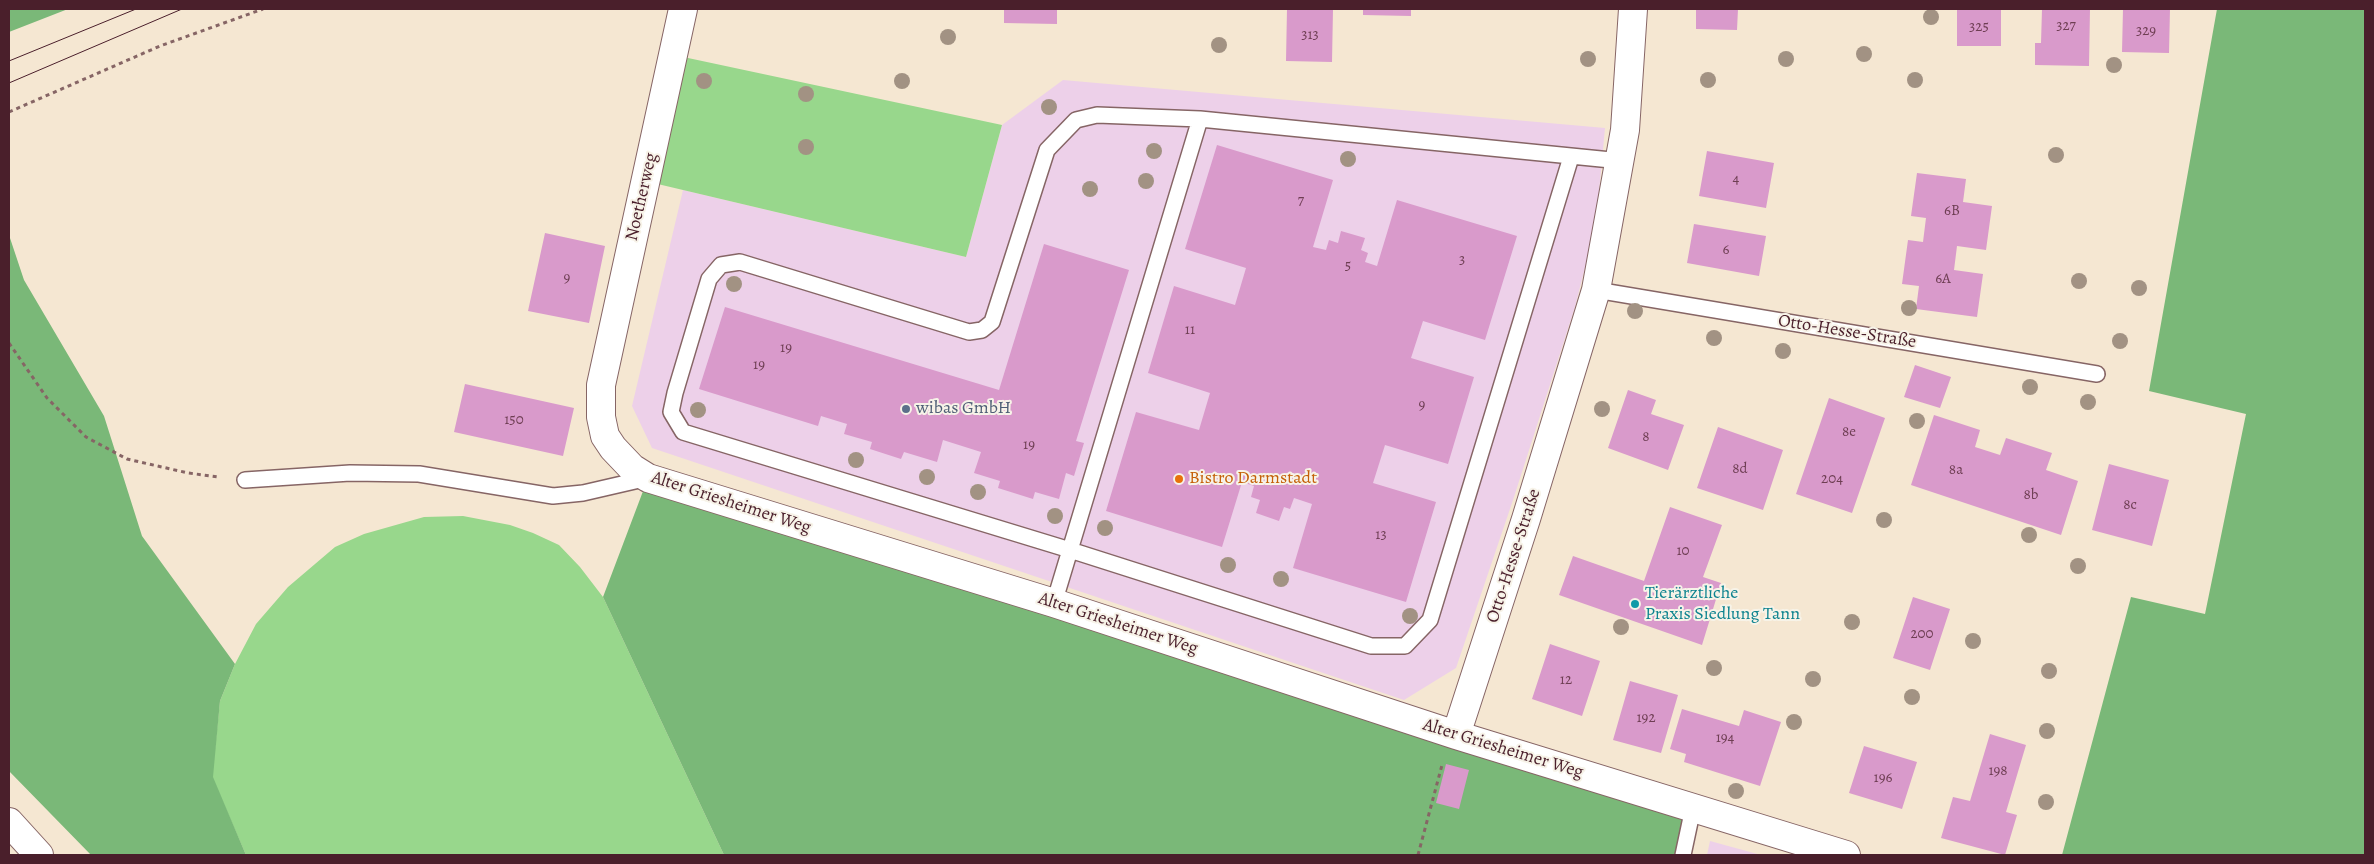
<!DOCTYPE html>
<meta charset="utf-8">
<style>
body{margin:0}
#map{position:relative;width:2374px;height:864px;overflow:hidden;background:#f5e7d2;font-family:Alegreya,serif}
canvas{display:block}
.frame{position:absolute;inset:0;border:10px solid #4a1f2b;pointer-events:none}
</style>
<div id="map">
<canvas width="2374" height="864"></canvas>
<div class="frame"></div>
</div>
<script>
const c = document.querySelector('canvas').getContext('2d');
c.lineJoin = 'round';
function fill(path, color) { c.fillStyle = color; c.fill(path, 'evenodd'); }
const poly = rows => new Path2D(rows.map(r => 'M' + r).join(''));
function strokePath(path, color, width, dash) { c.strokeStyle = color; c.lineWidth = width; c.lineCap = dash ? 'butt' : 'round'; c.setLineDash(dash || []); c.stroke(path); }
function drawText(font, color, halo, rows, align = 'center') {
  c.font = font + ' Alegreya,serif'; c.lineWidth = 4; c.setLineDash([]); c.textBaseline = 'middle'; c.strokeStyle = halo; c.fillStyle = color; for (const [text, x, y, turn = 0] of rows) {
    c.save(); c.translate(x, y); c.rotate((+turn || 0) * Math.PI / 180); c.textAlign = isNaN(turn) ? turn : align; if (halo) c.strokeText(text, 0, 0); c.fillText(text, 0, 0); c.restore();
  }
}
fill(poly([
 [1063,80,1605,128,1596,224,1575,307,1513,500,1456,668,1404,700,652,448,632,406,683,190,966,257,1002,125],
 [1710,841,1761,855,1707,855]
]), '#edd0e9');
fill(poly([
 [674,55,1002,125,966,257,645,181],
 [463,516,510,525,533,533,559,545,580,567,603,597,724,855,246,855,212,777,220,701,235,664,256,624,288,587,335,547,364,534,424,517]
]), '#98d78c');
fill(poly([
 [9,9,68,9,9,32],
 [2217,9,2365,9,2365,855,2062,855,2131,597,2205,614,2246,414,2149,391],
 [9,235,24,280,104,416,142,536,235,664,220,701,213,777,246,855,91,855,9,771],
 [648,478,1693,808,1683,855,724,855,603,597]
]), '#7ab878');
fill(poly([
 [1004,9,1057,9,1057,24,1004,23],
 [1287,9,1333,9,1332,62,1286,61],
 [1363,9,1411,9,1411,16,1363,15],
 [1696,9,1738,9,1737,30,1696,29],
 [1957,9,2001,9,2001,46,1957,46],
 [2042,9,2090,9,2089,66,2035,65,2035,43,2041,43],
 [2123,9,2170,9,2169,53,2122,52],
 [1217,145,1333,180,1313,247,1326,250,1329,240,1338,243,1341,231,1365,238,1361,250,1368,253,1365,262,1377,266,1397,200,1517,236,1485,340,1423,321,1411,358,1474,377,1448,464,1385,445,1373,483,1436,502,1406,602,1293,568,1312,504,1294,498,1290,509,1284,507,1279,521,1256,513,1260,500,1251,497,1254,486,1242,482,1222,547,1106,511,1136,412,1199,430,1210,393,1148,373,1174,286,1235,305,1246,268,1185,249],
 [1707,151,1774,163,1766,208,1699,196],
 [1917,173,1966,179,1963,202,1992,206,1986,250,1957,246,1954,270,1983,274,1977,317,1916,309,1919,286,1902,284,1908,240,1923,242,1926,218,1911,216],
 [1694,224,1766,236,1759,276,1687,263],
 [545,233,605,246,589,323,528,311],
 [1044,244,1129,270,1076,441,1084,443,1074,476,1066,473,1059,499,1035,492,1033,499,998,488,1000,481,974,473,981,452,943,440,937,462,904,452,901,459,870,449,872,442,844,434,847,424,821,416,818,426,699,389,725,307,999,390],
 [1915,365,1951,377,1940,408,1904,397],
 [465,384,574,408,563,456,454,432],
 [1628,390,1656,400,1651,414,1684,425,1668,470,1608,448],
 [1829,398,1885,418,1852,513,1796,494],
 [1934,415,1980,430,1975,447,2000,455,2006,438,2052,453,2046,470,2078,481,2061,535,1911,485],
 [1718,427,1783,450,1763,510,1697,488],
 [2109,464,2169,480,2152,546,2092,530],
 [1670,507,1722,525,1703,577,1721,583,1702,645,1559,595,1573,556,1644,581],
 [1913,597,1950,609,1930,670,1893,658],
 [1550,644,1600,661,1582,716,1532,699],
 [1630,681,1678,695,1661,753,1613,740],
 [1682,709,1739,726,1744,710,1781,722,1760,786,1684,762,1686,754,1670,749],
 [1990,734,2026,745,2006,812,2017,815,2005,855,1941,838,1953,797,1970,801],
 [1864,746,1917,762,1902,809,1849,793],
 [1446,764,1469,770,1459,809,1436,803]
]), '#d99acb');
const lane = poly([
 [1200,119,1070,550,1371,646,1405,646,1430,620,1571,157],
 [1596,290,2097,374],
 [245,480,350,473,419,474,553,496,583,493,648,478],
 [1054,603,1070,550,683,432,671,412,675,393,709,279,721,265,740,262,969,332,982,330,992,322,1047,150,1076,120,1097,115,1200,119,1621,161],
 [1683,855,1693,808]
]);
const street = poly([
 [683,9,601,385,601,417,605,436,613,448,632,468,648,478,1054,603,1456,735,1846,855],
 [1456,735,1526,519,1596,290,1625,130,1633,9]
]);
const highway = poly([
 [9,822,39,855]
]);
strokePath(lane, '#866565', 18);
strokePath(street, '#866565', 30);
strokePath(highway, '#866565', 30);
strokePath(poly([
 [9,112,160,46,263,9],
 [9,343,47,398,86,437,127,459,188,473,219,477],
 [1418,855,1442,765]
]), '#866565', 3, [4, 4]);
strokePath(lane, '#fff', 15);
strokePath(street, '#fff', 28);
strokePath(highway, '#fff', 28);
strokePath(poly([
 [9,61,136,9],
 [9,83,182,9]
]), '#4a1f2b', 1);
c.fillStyle = '#a29283';
for (const [x, y] of [
 [1931,17],
 [948,37],
 [1219,45],
 [1864,54],
 [1588,59],
 [1786,59],
 [2114,65],
 [1708,80],
 [1915,80],
 [704,81],
 [902,81],
 [806,94],
 [1049,107],
 [806,147],
 [1154,151],
 [2056,155],
 [1348,159],
 [1146,181],
 [1090,189],
 [2079,281],
 [734,284],
 [2139,288],
 [1909,308],
 [1635,311],
 [1714,338],
 [2120,341],
 [1783,351],
 [2030,387],
 [2088,402],
 [1602,409],
 [698,410],
 [1917,421],
 [856,460],
 [927,477],
 [978,492],
 [1055,516],
 [1884,520],
 [1105,528],
 [2029,535],
 [1228,565],
 [2078,566],
 [1281,579],
 [1410,616],
 [1852,622],
 [1621,627],
 [1973,641],
 [1714,668],
 [2049,671],
 [1813,679],
 [1912,697],
 [1794,722],
 [2047,731],
 [1736,791],
 [2046,802]
]) { c.beginPath(); c.arc(x, y, 8, 0, 2 * Math.PI); c.fill(); }
for (const [x, y, r, color] of [
 [906,409,5,"#5c6f8a"],
 [1179,479,5,"#e8710a"],
 [1635,604,5,"#0f9aa8"]
]) { const dot = new Path2D(); dot.arc(x, y, r, 0, 2 * Math.PI); c.fillStyle = color; c.fill(dot); strokePath(dot, '#f7f3e8', 2); }
drawText('15px', '#6e3e53', null, [
 ["327",2066,26],
 ["325",1979,27],
 ["329",2146,31],
 ["313",1310,35],
 ["4",1736,179],
 ["7",1301,201],
 ["6B",1952,211],
 ["6",1726,250],
 ["3",1462,260],
 ["5",1348,266],
 ["9",567,278],
 ["6A",1943,279],
 ["11",1190,330],
 ["19",786,348],
 ["19",759,365],
 ["9",1422,405],
 ["150",514,420],
 ["8e",1849,432],
 ["8",1646,437],
 ["19",1029,445],
 ["8d",1740,469],
 ["8a",1956,470],
 ["204",1832,479],
 ["8b",2031,495],
 ["8c",2130,505],
 ["13",1381,535],
 ["10",1683,551],
 ["200",1922,634],
 ["12",1566,680],
 ["192",1646,718],
 ["194",1725,738],
 ["198",1998,771],
 ["196",1883,778]
]);
drawText('18px', '#4a1f2b', '#f7f3e8', [
 ["Noetherweg",642,197,-77],
 ["Otto-Hesse-Straße",1847,332,9],
 ["Alter Griesheimer Weg",731,503,18],
 ["Otto-Hesse-Straße",1514,556,-72],
 ["Alter Griesheimer Weg",1118,624,18],
 ["Alter Griesheimer Weg",1503,749,17]
]);
drawText('18px', '#4e5e75', '#f7f3e8', [
 ["wibas GmbH",916,409]
], 'left');
drawText('18px', '#c56008', '#f7f3e8', [
 ["Bistro Darmstadt",1189,479]
], 'left');
drawText('18px', '#0d838f', '#f7f3e8', [
 ["Tierärztliche",1645,594],
 ["Praxis Siedlung Tann",1645,615]
], 'left');
</script>
